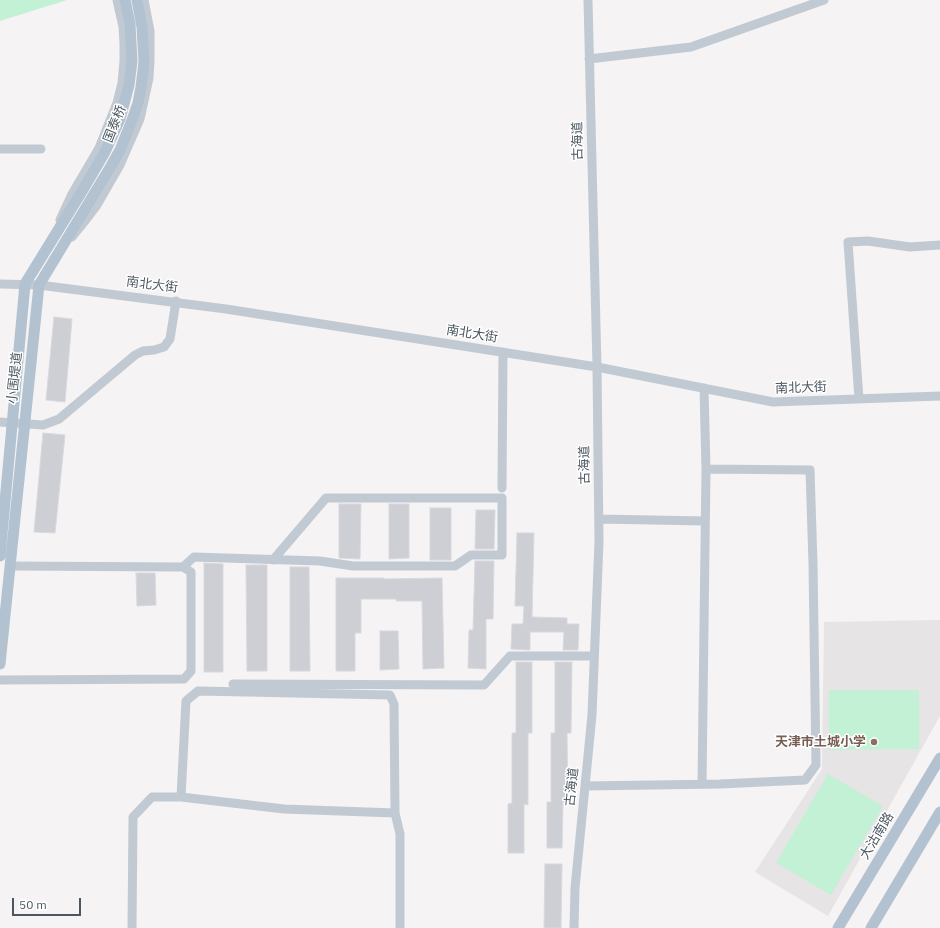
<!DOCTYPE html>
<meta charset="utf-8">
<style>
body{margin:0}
#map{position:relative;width:940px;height:928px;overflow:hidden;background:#f5f3f3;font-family:"IBM Plex Sans",sans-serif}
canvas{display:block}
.scale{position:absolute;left:12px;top:898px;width:69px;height:18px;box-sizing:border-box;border:2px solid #4a5661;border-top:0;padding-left:5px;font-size:12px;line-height:14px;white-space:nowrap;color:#4a5661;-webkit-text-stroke:3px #fff;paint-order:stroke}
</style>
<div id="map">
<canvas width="940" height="928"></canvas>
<div class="scale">50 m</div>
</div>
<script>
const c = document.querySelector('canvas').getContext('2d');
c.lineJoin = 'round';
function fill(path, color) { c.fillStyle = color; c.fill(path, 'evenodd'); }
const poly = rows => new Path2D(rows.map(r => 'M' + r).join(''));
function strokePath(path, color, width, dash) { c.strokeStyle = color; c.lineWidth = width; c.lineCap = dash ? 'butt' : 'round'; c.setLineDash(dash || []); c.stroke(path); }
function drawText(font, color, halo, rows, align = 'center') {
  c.font = font + ' "IBM Plex Sans","Noto Sans SC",sans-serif'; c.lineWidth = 3; c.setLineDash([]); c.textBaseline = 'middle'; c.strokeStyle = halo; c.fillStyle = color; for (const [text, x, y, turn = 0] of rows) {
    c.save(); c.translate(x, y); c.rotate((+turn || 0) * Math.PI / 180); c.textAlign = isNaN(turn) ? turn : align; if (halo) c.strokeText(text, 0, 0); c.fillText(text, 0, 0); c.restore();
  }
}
fill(poly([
 [940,620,940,716,828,916,755,872,822,769,824,622]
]), '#e6e4e5');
fill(poly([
 [0,0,67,0,0,21],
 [829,690,919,690,919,749,829,750],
 [828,774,883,806,831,895,776,863]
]), '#c3f1d5');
const building = poly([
 [54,317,72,319,65,402,46,400,54,317],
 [43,433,65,435,55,533,34,532,43,433],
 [339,504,361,504,360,559,339,558,339,504],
 [389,504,409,504,409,558,389,559,389,504],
 [430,508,451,508,451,560,430,560,430,508],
 [476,510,495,510,494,549,475,549,476,510],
 [517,533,534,533,532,617,567,618,567,624,579,624,578,650,563,650,564,632,530,632,530,650,511,649,512,624,523,624,524,606,515,606,517,533],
 [475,561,494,561,493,619,486,619,486,669,468,668,469,630,473,630,475,561],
 [204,563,223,564,223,672,204,672,204,563],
 [246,565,267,565,267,671,247,671,246,565],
 [290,567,309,567,310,671,290,671,290,567],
 [136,573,155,573,156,605,137,606,136,573],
 [336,578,384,578,384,579,442,578,444,668,423,669,422,601,396,601,396,599,361,599,361,633,355,633,355,671,336,671,336,578],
 [380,631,398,631,399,669,380,670,380,631],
 [516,662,532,662,532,733,528,733,528,805,524,804,524,853,508,853,508,804,512,803,512,733,516,733,516,662],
 [555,662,572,662,571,733,567,733,568,802,563,802,562,848,547,848,547,802,551,802,551,733,555,733,555,662],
 [545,864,562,864,561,928,544,928,545,864]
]);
fill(building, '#cdcfd5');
strokePath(building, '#d7d9de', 1);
strokePath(poly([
 [589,59,691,47,824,0],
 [0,149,41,149],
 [60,220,72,194,99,148,117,103,122,83,124,61,124,43,123,27,117,0],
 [72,237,85,221,97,205,120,165,140,119,149,78,150,61,150,31,144,0],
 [0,284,39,285,226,309,597,367,773,402,940,396],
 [859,399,848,242,868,241,910,247,940,245],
 [0,422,43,425,59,419,135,355,143,351,154,350,164,347,170,339,176,301],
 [502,488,503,352],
 [599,519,705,521],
 [183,567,194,557,320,561,353,566,455,566,471,555,502,555,502,498,326,498,273,560],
 [0,680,184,679,191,671,191,572,183,567,10,566],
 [233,684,484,685,510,656,594,656],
 [702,784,706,469,704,388],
 [585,786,720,784,805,780,816,765,813,564,810,470,706,469],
 [181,797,284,809,395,813],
 [132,928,133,817,152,797,181,797,186,701,198,691,390,695,394,704,395,813,400,834,400,928],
 [574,928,575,888,592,715,599,542,597,367,588,0]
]), '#c1cad2', 9);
strokePath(poly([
 [0,556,25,284,84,188,105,152,120,119,129,85,132,61,130,24,125,0],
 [0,664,39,285,111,166,120,150,132,120,138,103,141,87,144,62,142,27,137,0],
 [838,928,940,758],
 [871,928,940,812]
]), '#b3c2d1', 11);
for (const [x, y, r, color] of [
 [874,742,4,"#8d6e63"]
]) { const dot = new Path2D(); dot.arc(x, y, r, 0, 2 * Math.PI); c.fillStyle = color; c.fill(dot); strokePath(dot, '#fff', 1.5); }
drawText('13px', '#4a5661', '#fff', [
 ["国泰桥",115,124,-68],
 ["古海道",578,141,-91],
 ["南北大街",152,285,7],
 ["南北大街",472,334,9],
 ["小围堤道",15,378,-84],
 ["南北大街",801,388,-2],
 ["古海道",585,465,-91],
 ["古海道",572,787,-84],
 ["大沽南路",877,836,-59]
]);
drawText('bold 13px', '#785e54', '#fff', [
 ["天津市土城小学",866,742]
], 'right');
</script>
